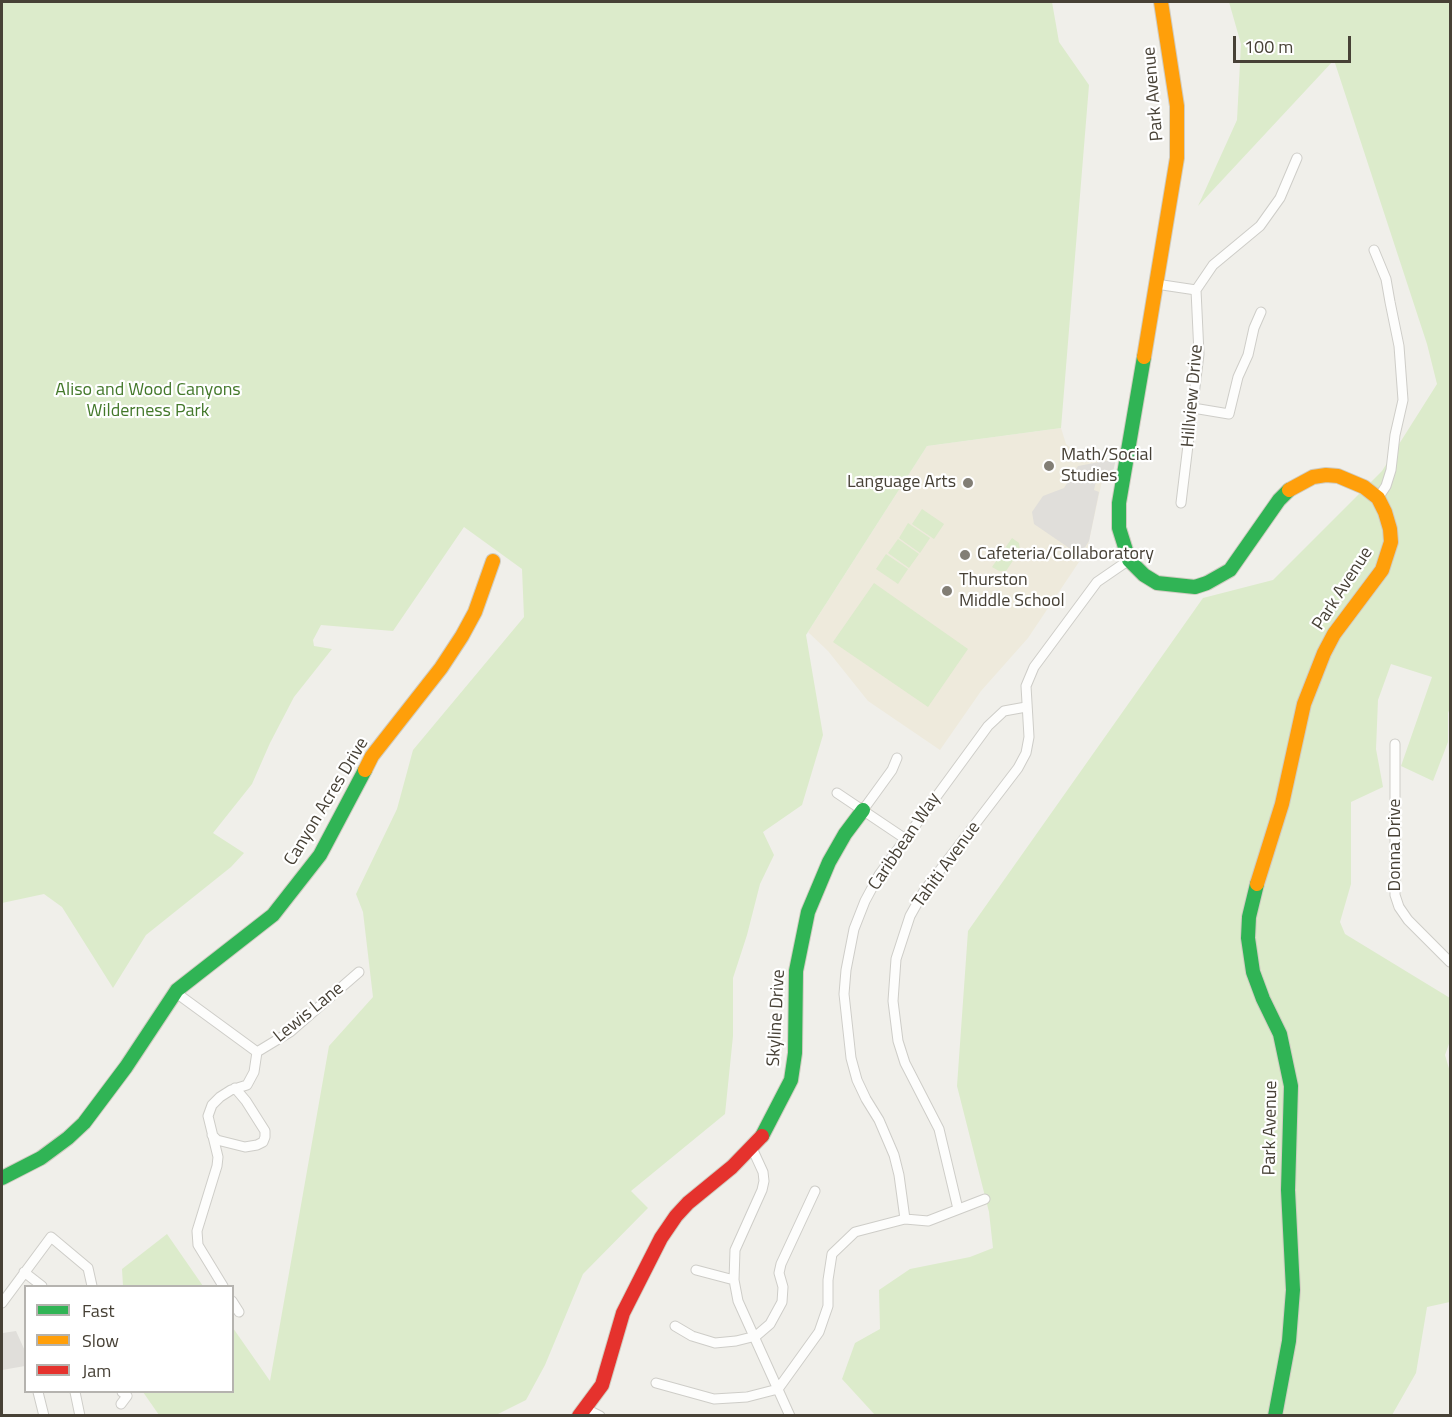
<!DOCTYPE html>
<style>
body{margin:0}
#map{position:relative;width:1452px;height:1417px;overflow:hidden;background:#f0efea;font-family:"Titillium Web",sans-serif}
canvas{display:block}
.frame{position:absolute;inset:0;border:3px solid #474136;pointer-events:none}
.legend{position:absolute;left:24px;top:1285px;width:210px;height:108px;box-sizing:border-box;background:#fff;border:2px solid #b5b3af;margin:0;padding:8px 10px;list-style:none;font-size:18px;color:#474136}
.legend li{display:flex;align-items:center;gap:12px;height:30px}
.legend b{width:30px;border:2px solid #b5b3af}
.scale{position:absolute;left:1233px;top:36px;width:118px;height:27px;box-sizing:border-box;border:3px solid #474136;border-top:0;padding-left:8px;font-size:18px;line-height:21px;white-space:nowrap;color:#474136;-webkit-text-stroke:4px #fff;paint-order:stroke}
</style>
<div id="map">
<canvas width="1452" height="1417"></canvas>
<div class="frame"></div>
<ul class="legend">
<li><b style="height:8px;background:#30b455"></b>Fast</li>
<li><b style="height:8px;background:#ff9f0a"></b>Slow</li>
<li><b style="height:8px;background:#e5322d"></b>Jam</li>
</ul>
<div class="scale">100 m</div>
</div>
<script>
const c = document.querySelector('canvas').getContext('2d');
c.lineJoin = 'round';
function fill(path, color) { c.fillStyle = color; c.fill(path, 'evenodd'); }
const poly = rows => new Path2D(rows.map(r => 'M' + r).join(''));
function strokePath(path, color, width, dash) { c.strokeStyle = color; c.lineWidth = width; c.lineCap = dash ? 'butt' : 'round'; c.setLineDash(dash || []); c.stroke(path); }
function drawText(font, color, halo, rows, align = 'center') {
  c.font = font + ' "Titillium Web",sans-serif'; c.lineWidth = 4.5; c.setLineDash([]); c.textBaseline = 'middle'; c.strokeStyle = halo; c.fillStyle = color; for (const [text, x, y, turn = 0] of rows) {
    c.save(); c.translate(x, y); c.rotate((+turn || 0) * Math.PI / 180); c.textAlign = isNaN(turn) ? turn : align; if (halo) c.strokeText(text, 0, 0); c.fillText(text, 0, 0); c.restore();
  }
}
fill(poly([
 [1061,428,1066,444,1080,456,1107,458,1087,550,1028,638,981,691,940,750,868,701,828,651,808,632,927,446]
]), '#eeeadc');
fill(poly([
 [2,2,1052,2,1059,42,1089,85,1061,428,927,446,806,635,823,735,802,805,763,832,774,855,760,884,747,935,733,978,733,1036,725,1114,631,1191,648,1208,583,1274,545,1365,526,1400,496,1415,159,1415,143,1392,232,1392,233,1328,270,1381,329,1046,373,997,363,912,356,894,397,809,413,750,524,617,522,569,464,527,393,631,321,625,313,640,314,646,332,649,294,697,270,743,252,784,213,833,244,853,231,867,146,935,113,988,62,907,44,894,2,903],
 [1229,2,1450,2,1450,708,1448,713,1448,742,1433,781,1401,766,1432,677,1391,664,1378,700,1376,749,1383,787,1351,802,1351,884,1340,922,1345,934,1450,998,1450,1041,1445,1055,1450,1072,1450,1302,1427,1307,1416,1373,1392,1415,875,1415,842,1379,855,1343,880,1329,879,1290,910,1269,970,1257,993,1248,989,1212,957,1086,968,931,1203,598,1273,580,1382,471,1437,384,1427,344,1334,60,1198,206,1237,120,1241,44],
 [922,509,944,524,934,539,912,524],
 [908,523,930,538,920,553,899,538],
 [1012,538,1019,543,1020,550,1006,571,999,571,992,567],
 [898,539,919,554,909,568,888,553],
 [886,554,908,569,898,584,876,569],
 [874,583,968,649,928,707,833,642],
 [167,1234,203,1286,123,1286,122,1269]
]), '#dcebcb');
fill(poly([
 [1116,459,1111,480,1106,478,1096,481,1094,490,1099,492,1089,541,1082,552,1076,555,1072,550,1034,524,1032,512,1043,496,1064,488,1078,466],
 [2,1331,3,1333,16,1331,25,1351,25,1366,2,1370]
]), '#e0deda');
const street = poly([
 [1374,250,1386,279,1390,302,1399,346,1403,400,1395,435,1391,470,1386,486,1378,498],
 [1156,284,1196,290],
 [1193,408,1229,414,1238,377,1248,355,1254,328,1261,312],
 [1181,503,1199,354,1196,290,1213,265,1260,226,1280,198,1297,158],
 [1395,744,1395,895,1399,907,1408,920,1450,962],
 [837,793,904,838],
 [863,810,892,770,897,758],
 [175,992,257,1052],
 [257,1052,290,1032,359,972],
 [212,1135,217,1140,245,1147,257,1145,263,1142,265,1137,265,1131,246,1101,235,1088],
 [752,1148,763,1172,764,1181,762,1190,735,1250,734,1280,738,1301,790,1416],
 [958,1209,939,1129,905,1063,898,1041,893,1001,896,959,910,916,924,891,1018,768,1026,753,1029,737,1026,686,1034,667,1097,582,1129,560],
 [905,1219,899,1175,894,1155,879,1120,866,1099,857,1080,851,1058,844,994,846,970,854,929,865,901,879,875,988,726,1004,711,1026,707],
 [696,1270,734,1280],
 [24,1272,42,1286],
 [223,1286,198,1245,197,1231,217,1166,218,1157,208,1116,212,1105,220,1097,231,1090,247,1085,254,1072,257,1052],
 [232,1301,239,1312],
 [2,1303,51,1237,88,1268,92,1286],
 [675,1326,692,1336,715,1343,736,1341,756,1336,770,1324,782,1302,783,1287,779,1273,781,1264,815,1191],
 [656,1383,714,1399,747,1397,778,1389,819,1332,828,1306,828,1280,832,1254,855,1232,905,1219,928,1221,985,1199],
 [38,1392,44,1416],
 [75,1392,80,1416],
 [121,1404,127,1396,122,1392],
 [586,1409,600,1416]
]);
const fast = poly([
 [1144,357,1119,503,1119,528,1129,560,1144,575,1157,583,1195,587,1207,583,1230,570,1279,500,1289,490],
 [1257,884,1249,917,1248,938,1253,972,1263,999,1280,1034,1291,1086,1288,1190,1293,1290,1289,1341,1275,1416],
 [762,1136,791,1080,795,1053,796,971,808,912,829,862,845,834,863,810],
 [2,1178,41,1158,68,1138,84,1123,126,1067,177,990,273,915,320,855,365,770]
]);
const slow = poly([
 [1144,357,1177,158,1177,106,1161,2],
 [365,770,372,756,441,668,462,636,475,612,493,561],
 [1257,884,1282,804,1304,704,1324,653,1334,634,1382,570,1391,542,1390,529,1385,512,1378,498,1364,487,1338,476,1326,475,1313,477,1289,490]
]);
const jam = poly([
 [579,1416,602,1385,623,1313,661,1238,676,1216,688,1203,732,1167,762,1136]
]);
strokePath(street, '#cecdc8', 11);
strokePath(fast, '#d0ccc1', 16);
strokePath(slow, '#d0ccc1', 16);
strokePath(jam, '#d0ccc1', 16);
strokePath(street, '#fdfdfc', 9);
strokePath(fast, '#30b455', 14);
strokePath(slow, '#ff9f0a', 14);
strokePath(jam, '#e5322d', 14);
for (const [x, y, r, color] of [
 [1049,466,6,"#827e75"],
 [968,483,6,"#827e75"],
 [965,555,6,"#827e75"],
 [947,591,6,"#827e75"]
]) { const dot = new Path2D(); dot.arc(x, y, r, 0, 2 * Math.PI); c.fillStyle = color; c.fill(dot); strokePath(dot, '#fff', 2); }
drawText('18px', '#474136', '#fff', [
 ["Park Avenue",1154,94,-95],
 ["Hillview Drive",1193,396,-85],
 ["Park Avenue",1343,589,-57],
 ["Canyon Acres Drive",327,802,-59],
 ["Caribbean Way",905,842,-56],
 ["Donna Drive",1396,845,-90],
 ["Tahiti Avenue",947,865,-54],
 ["Lewis Lane",309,1013,-39],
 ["Skyline Drive",777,1018,-87],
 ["Park Avenue",1271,1128,-89]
]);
drawText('18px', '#43782a', '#fff', [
 ["Aliso and Wood Canyons",148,391],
 ["Wilderness Park",148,412]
]);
drawText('18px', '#474136', '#fff', [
 ["Math/Social",1061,456],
 ["Studies",1061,477],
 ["Language Arts",956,483,"right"],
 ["Cafeteria/Collaboratory",977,555],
 ["Thurston",959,581],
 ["Middle School",959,602]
], 'left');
</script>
